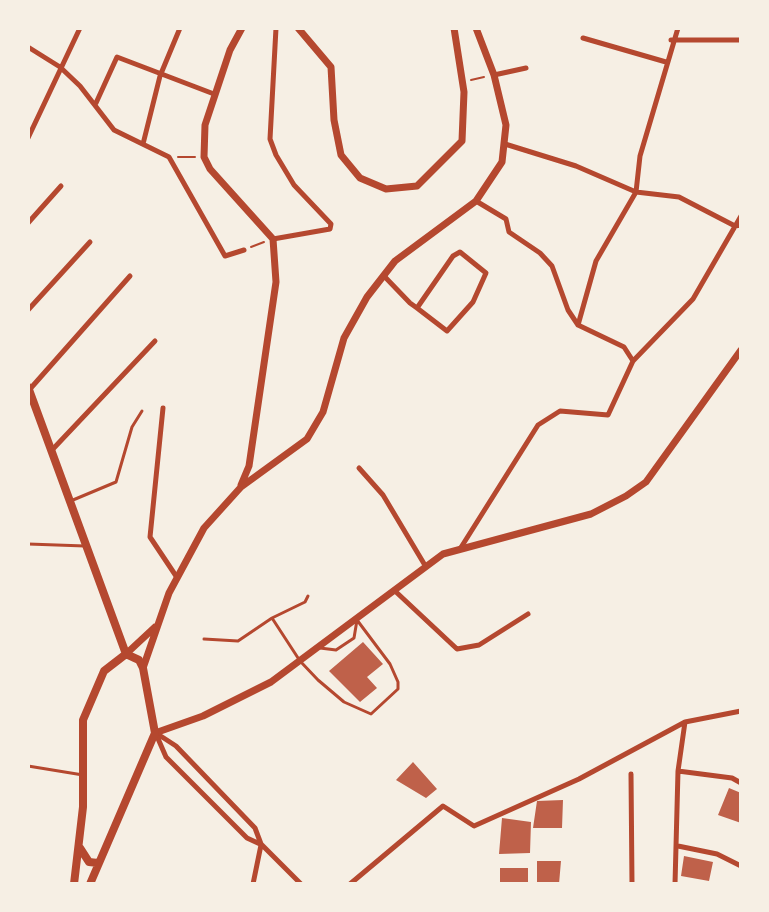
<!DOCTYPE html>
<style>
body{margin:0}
#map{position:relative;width:769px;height:912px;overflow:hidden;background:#f6efe4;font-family:"Playfair Display",serif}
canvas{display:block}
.frame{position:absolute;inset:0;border:30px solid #f6efe4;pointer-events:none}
</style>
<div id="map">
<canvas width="769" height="912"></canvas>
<div class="frame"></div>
</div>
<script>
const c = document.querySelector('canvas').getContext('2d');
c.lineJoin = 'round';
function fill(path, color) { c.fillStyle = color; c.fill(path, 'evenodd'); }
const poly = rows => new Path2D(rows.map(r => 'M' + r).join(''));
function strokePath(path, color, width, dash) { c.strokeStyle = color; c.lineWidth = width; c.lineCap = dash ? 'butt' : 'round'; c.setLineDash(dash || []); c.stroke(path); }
fill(poly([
 [363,642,383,664,367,677,377,688,360,702,329,671],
 [413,762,437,789,426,798,396,780],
 [729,788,741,793,741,823,718,815],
 [563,800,562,828,533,828,537,801],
 [502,818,531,822,530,853,499,854],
 [684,856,713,862,709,881,681,876],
 [537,861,561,861,559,884,537,884],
 [500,868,528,868,528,884,500,884]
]), '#bf614a');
strokePath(poly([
 [471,80,484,77],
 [178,157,195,157],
 [251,247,264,242]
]), '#b5482f', 2);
strokePath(poly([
 [73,500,116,482,132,427,142,411],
 [28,544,85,546],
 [272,618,300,661,318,680,344,702,371,714,398,689,398,682,390,664,357,620],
 [204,639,238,641,272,618,305,602,308,596],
 [320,648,336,650,354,638,357,620],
 [28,766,83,775]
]), '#b5482f', 3);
strokePath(poly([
 [583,38,666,62],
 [671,40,741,40],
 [28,47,60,67,80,86,114,130,169,157,225,256,244,250],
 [494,75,526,68],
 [96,103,117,57,214,94],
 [28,138,80,28],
 [143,144,160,76,180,28],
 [505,144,576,166,636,192,679,197,735,226,741,225],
 [476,201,506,219,509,232,540,253,552,266,568,310,578,325,624,347,633,361],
 [28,223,61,186],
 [273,239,330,229,331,224,294,185,276,155,270,139,276,28],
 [384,276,410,303,417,308,447,331,473,302,486,273,460,252,453,256,417,308],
 [28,310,90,242],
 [578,325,596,261,636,192,640,156,678,28],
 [30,389,130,276],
 [163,408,150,537,176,576],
 [52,450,155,341],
 [359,468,383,495,426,567],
 [460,549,538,425,560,411,608,415,633,361,693,299,741,216],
 [395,591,457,649,479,645,528,614],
 [156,733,176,746,255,828,261,844,301,884],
 [156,734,166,757,247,838,260,844],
 [678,771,685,722,741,711],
 [631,774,632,884],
 [678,846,717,854,741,866],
 [253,884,261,845],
 [350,884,443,806,474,826,579,779,685,722],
 [675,884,678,771,732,778,741,783]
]), '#b5482f', 5);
strokePath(poly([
 [298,28,331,67,334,120,341,155,360,178,386,189,417,186,462,141,464,92,454,28],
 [241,485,249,466,276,282,273,239,210,169,204,157,205,125,230,50,242,28],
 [126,654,155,627],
 [143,668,169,593,204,528,241,487,307,439,323,412,344,338,367,297,395,261,476,201,502,162,506,125,494,75,476,28],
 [155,733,203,716,271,682,443,554,591,514,626,496,646,482,741,350]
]), '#b5482f', 7);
strokePath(poly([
 [28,387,126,654],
 [80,848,89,862,98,863],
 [74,884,83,807,83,720,104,671,126,654],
 [90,884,155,733,143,668,139,660,126,654]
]), '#b5482f', 8);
</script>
